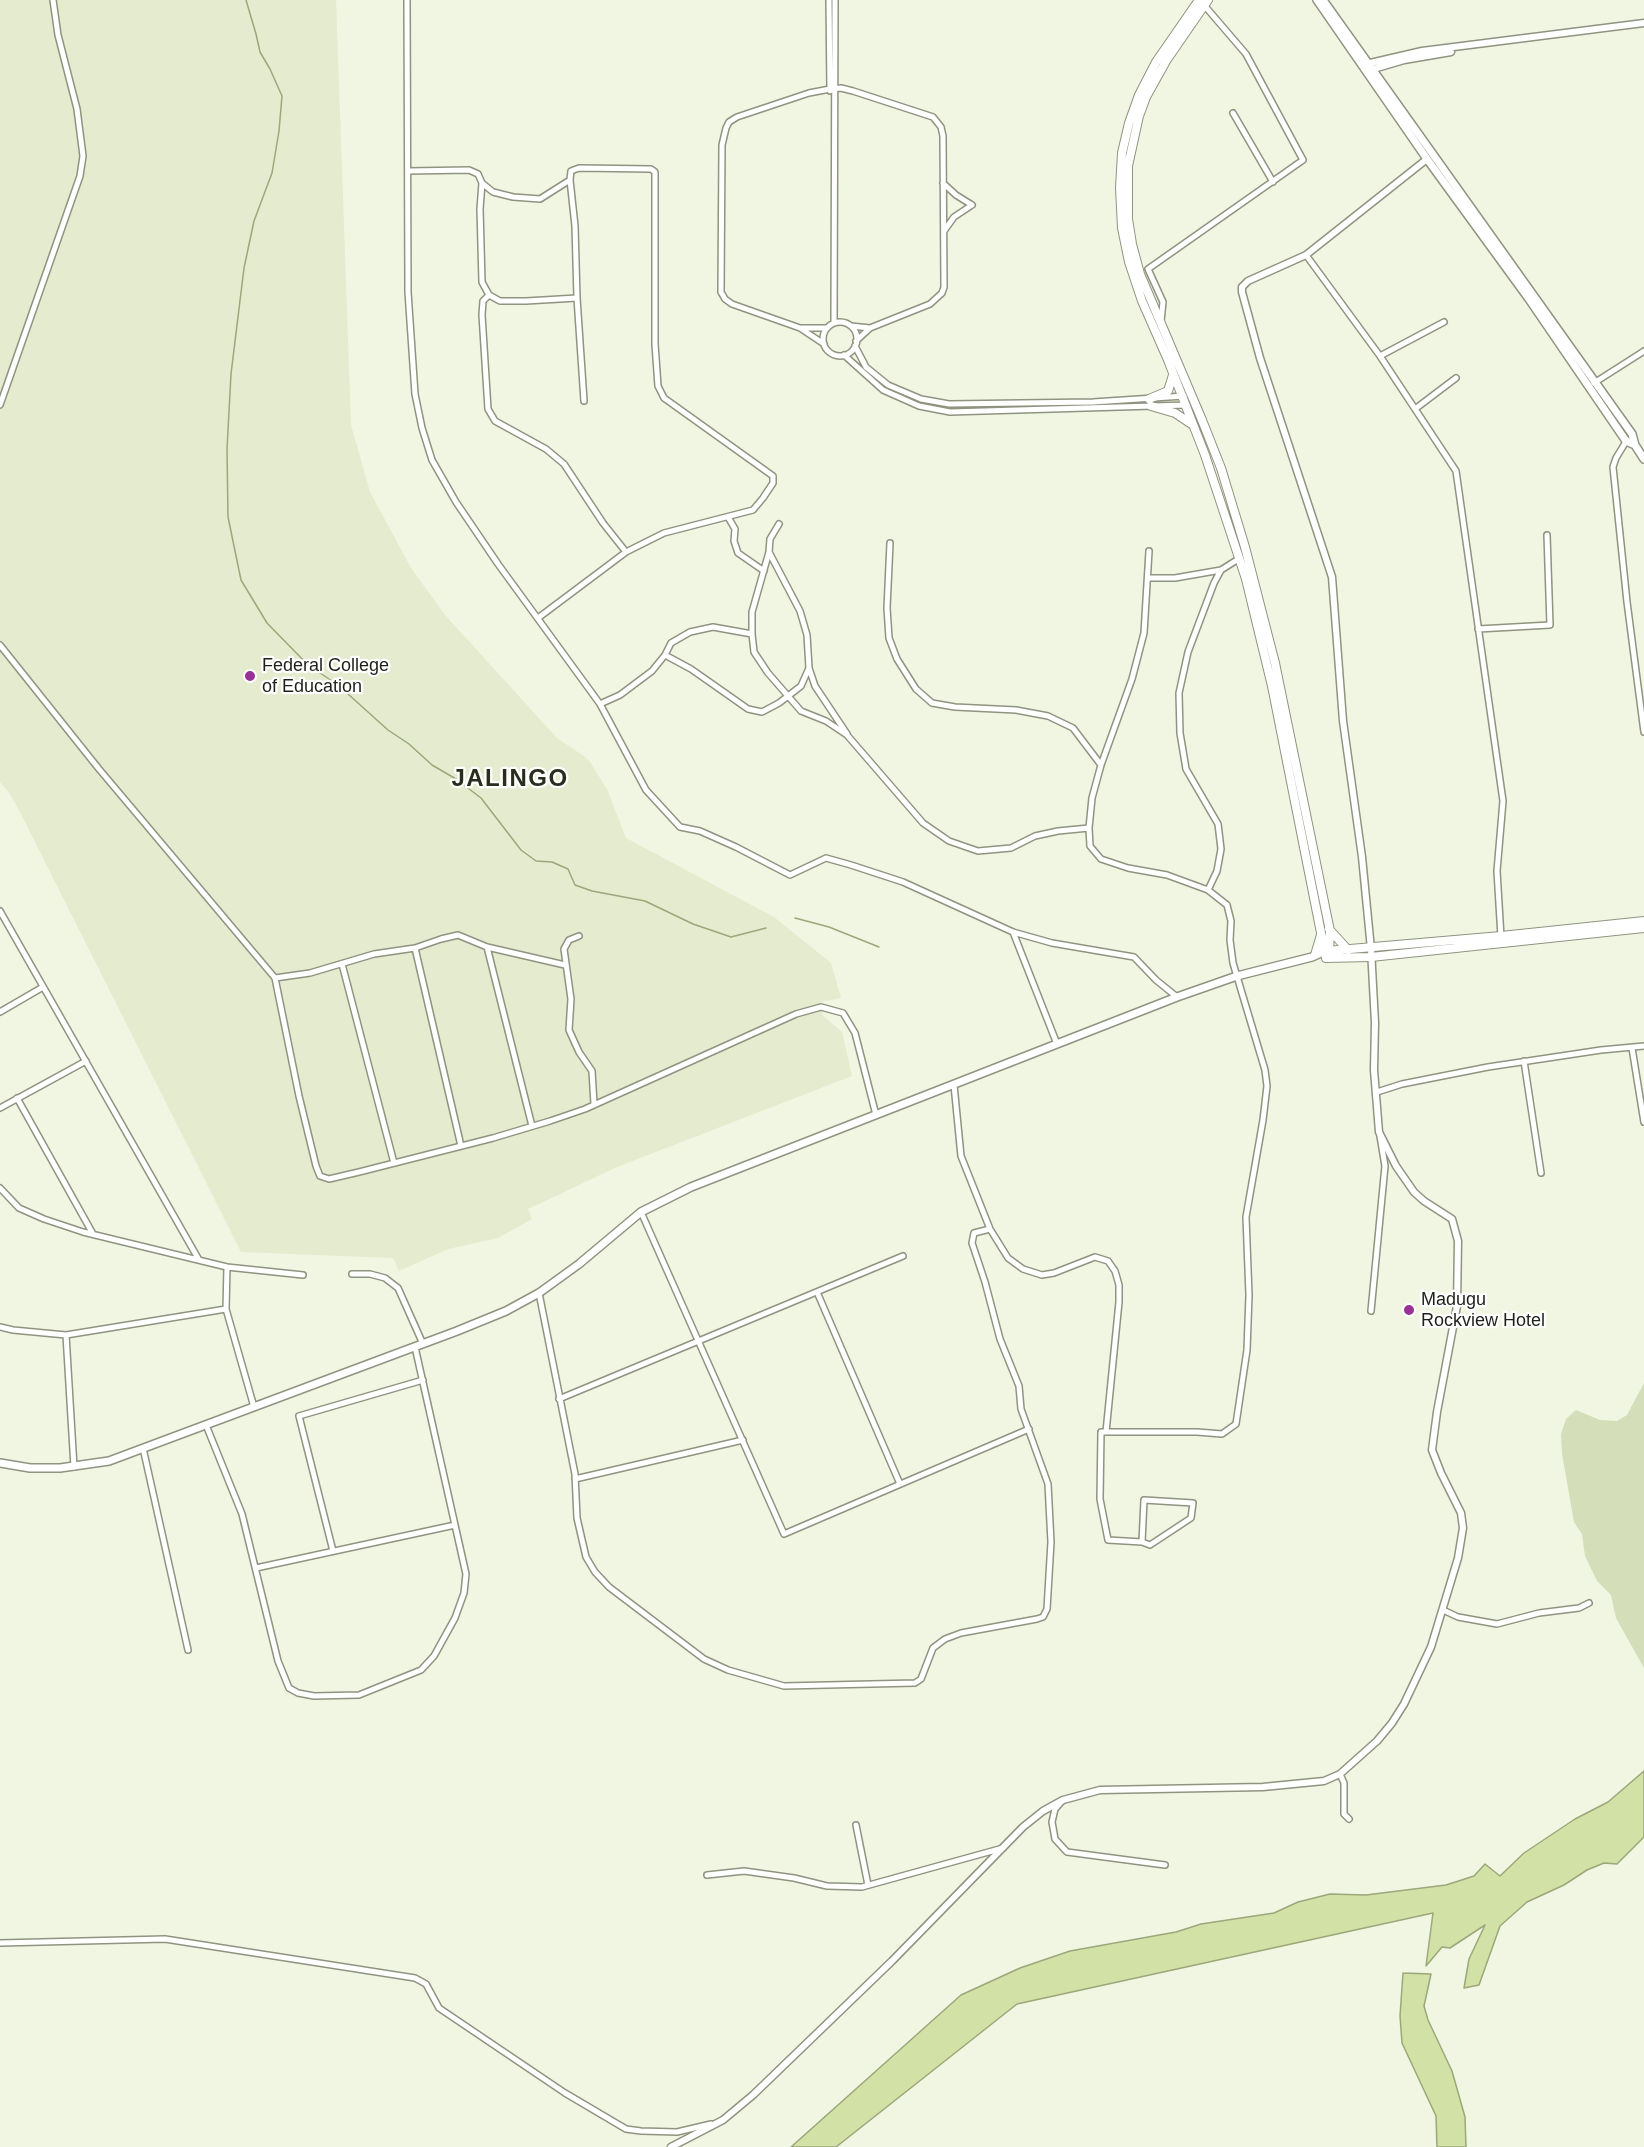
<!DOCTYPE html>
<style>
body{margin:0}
canvas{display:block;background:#f0f6e1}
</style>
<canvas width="1644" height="2147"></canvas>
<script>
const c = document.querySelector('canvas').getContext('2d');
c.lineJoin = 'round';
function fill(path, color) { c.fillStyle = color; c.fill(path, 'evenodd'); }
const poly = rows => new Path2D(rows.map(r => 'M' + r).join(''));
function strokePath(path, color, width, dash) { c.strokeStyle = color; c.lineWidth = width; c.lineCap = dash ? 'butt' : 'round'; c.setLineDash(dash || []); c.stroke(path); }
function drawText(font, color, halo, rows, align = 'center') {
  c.font = font + ' Arial,sans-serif'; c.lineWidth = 4.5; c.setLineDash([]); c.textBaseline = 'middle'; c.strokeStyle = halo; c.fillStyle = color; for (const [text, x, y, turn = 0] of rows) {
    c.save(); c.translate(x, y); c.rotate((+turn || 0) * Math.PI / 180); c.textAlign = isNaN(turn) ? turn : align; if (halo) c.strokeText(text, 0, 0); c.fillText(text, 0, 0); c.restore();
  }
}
fill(poly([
 [0,0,336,0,351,425,370,492,411,568,445,615,557,738,588,759,607,789,626,838,774,917,831,963,841,998,820,1002,823,1016,842,1032,852,1076,617,1167,528,1209,532,1219,498,1238,448,1249,399,1271,393,1258,241,1252,21,814,10,794,0,782]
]), '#e4ebcf');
fill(poly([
 [1644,1383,1644,1668,1616,1618,1611,1595,1597,1581,1585,1556,1582,1534,1574,1522,1562,1454,1561,1434,1566,1419,1576,1410,1600,1420,1617,1421,1627,1415]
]), '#d4deb9');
const water = poly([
 [1644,1771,1644,1837,1617,1864,1604,1863,1587,1870,1564,1885,1527,1902,1500,1926,1479,1985,1464,1988,1469,1959,1485,1925,1450,1948,1442,1947,1426,1966,1433,1913,1017,2004,836,2147,791,2147,961,1995,1020,1968,1070,1951,1176,1932,1201,1924,1274,1913,1298,1902,1330,1894,1366,1895,1446,1885,1474,1876,1485,1864,1500,1876,1524,1853,1575,1819,1608,1802,1644,1771],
 [1403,1973,1431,1974,1424,2006,1428,2020,1452,2071,1465,2117,1466,2147,1437,2147,1436,2116,1402,2043,1400,2016,1403,1973]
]);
fill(water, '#d2e1a5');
strokePath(water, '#9ca77b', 1.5);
strokePath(poly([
 [246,0,256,34,260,52,270,69,282,96,279,131,272,173,254,221,244,268,231,374,227,449,228,517,241,580,267,623,308,665,338,685,388,730,409,744,432,765,456,779,481,798,521,850,536,861,552,862,568,869,575,885,592,891,645,901,693,924,731,937,766,928],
 [795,918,829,927,879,947]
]), '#9ca77b', 1.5);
const minor = poly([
 [407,0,408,292,415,394,422,428,432,460,456,502,498,564,600,704,646,790,680,827,700,831,736,847,790,875,826,858,851,865,903,882,1013,932,1052,943,1134,957,1156,980,1177,997],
 [829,0,830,91],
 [1233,113,1273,182],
 [408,171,469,170,478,174,482,183,480,209,482,282,489,295,500,301,526,301,577,298,575,226,570,180,571,171,579,168,651,169,655,172,655,344,658,386,664,398,773,476,773,483,763,498,753,510,664,533,626,552,538,618],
 [482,183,493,192,513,197,540,199,570,180],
 [943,183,956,195,972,205],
 [944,231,954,217,972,205],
 [1306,255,1380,356,1456,471,1503,801,1497,871,1501,937],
 [489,295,483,301,482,315,488,409,495,421,546,449,564,464,603,523,626,552],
 [577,298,584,401],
 [1161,321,1163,302,1148,269,1303,160,1246,54,1204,5],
 '823 339a17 17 0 1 1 34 0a17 17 0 1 1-34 0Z',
 [834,323,835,0],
 [851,326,870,328],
 [802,328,827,328],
 [824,344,800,328,732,304,725,299,721,292,722,145,726,128,729,122,737,117,809,93,830,89,841,88,853,91,933,117,941,127,943,136,944,287,942,293,930,304,870,328,856,341],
 [855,346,866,367,888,385,921,399,949,404,1093,402,1184,396],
 [844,355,883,390,919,406,950,412,1187,405],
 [1380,356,1444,322],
 [1594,383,1644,351],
 [0,405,80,176,83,156,77,109,58,35,53,0],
 [1415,409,1456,378],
 [1627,440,1616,458,1613,467,1627,602,1644,732],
 [728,517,735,529,734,541,738,553,764,571],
 [779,524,770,539,769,552,752,612,752,634,754,652,768,673,801,711,826,721,847,735,923,823,949,841,978,851,1011,848,1035,836,1058,831,1089,828],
 [890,543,887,608,889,638,897,659,916,689,932,703,955,707,1016,710,1048,716,1073,728,1101,765],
 [1148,578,1175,578,1221,570],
 [1478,629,1550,625,1547,535],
 [0,645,99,769,275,978,299,1096,316,1166,320,1176,329,1179,359,1172,493,1138,550,1121,585,1109,796,1014,821,1007,843,1013,855,1033,876,1115],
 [665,655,691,669,748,709,762,712,779,703,801,686,809,668,807,635,800,611,769,552],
 [809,668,815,686,847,734],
 [600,704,620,695,652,671,665,655,671,643,690,632,713,627,752,634],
 [1208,890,1217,871,1221,849,1218,824,1186,769,1180,733,1179,693,1188,652,1214,583,1221,570,1240,558],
 [0,911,199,1260],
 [1013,932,1057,1044],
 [579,936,569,940,564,949,571,999,569,1030,579,1052,592,1071,594,1104],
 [487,947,532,1126],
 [415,948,461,1146],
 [342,964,394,1163],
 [275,978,310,973,374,954,415,948,441,939,458,935,487,947,565,965],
 [0,1012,43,987],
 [1632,1048,1644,1122],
 [1524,1061,1541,1173],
 [954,1085,961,1156,990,1229,1008,1258,1023,1269,1042,1275,1054,1273,1095,1257,1108,1261,1115,1271,1119,1285,1119,1302,1106,1432],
 [1377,1092,1402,1084,1488,1067,1601,1050,1644,1046],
 [17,1098,93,1234],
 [0,1108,86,1061],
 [0,1188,19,1208,44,1219,83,1232,227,1267,226,1309,254,1407],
 [641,1212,784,1534,1029,1429],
 [227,1267,303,1275],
 [352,1274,370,1274,385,1278,398,1288,423,1344],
 [817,1292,900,1484],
 [539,1293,575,1474,577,1518,586,1557,595,1572,609,1587,704,1659,728,1670,784,1686,915,1683,921,1679,933,1648,945,1639,961,1633,1037,1619,1043,1617,1047,1609,1051,1542,1048,1484,1021,1409,1019,1386,1000,1339,985,1282,972,1243,974,1233,990,1229],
 [1371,1311,1385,1166,1380,1136],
 [0,1327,13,1330,66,1335,226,1309],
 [66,1335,74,1467],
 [559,1399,903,1256],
 [206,1425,242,1514,278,1661,289,1688,298,1693,314,1696,359,1695,421,1670,434,1656,455,1618,464,1593,466,1574,415,1347],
 [143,1448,188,1650],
 [575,1479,743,1440],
 [1142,1542,1150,1545,1191,1518,1193,1503,1144,1500,1142,1542,1108,1540,1100,1499,1101,1432,1197,1432,1222,1434,1236,1424,1247,1350,1249,1295,1246,1217,1263,1120,1267,1086,1265,1070,1233,963,1230,940,1231,921,1227,905,1208,890,1167,875,1128,868,1101,859,1090,846,1089,828,1092,798,1101,765,1132,679,1144,633,1149,551],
 [333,1551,299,1416,423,1380],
 [256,1568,455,1525],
 [1443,1610,1458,1617,1497,1624,1539,1613,1579,1608,1589,1603],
 [1340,1774,1344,1783,1344,1814,1349,1819],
 [1062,1801,1055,1809,1052,1822,1055,1839,1067,1852,1165,1865],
 [856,1825,868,1885],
 [707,1875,744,1871,794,1878,827,1886,862,1887,1003,1848],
 [0,1943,165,1939,415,1978,426,1984,439,2008,565,2093,626,2129,641,2131,677,2132,711,2124]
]);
const tertiary = poly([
 [1366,64,1422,51,1644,23],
 [1370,70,1404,60,1451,52],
 [671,2147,723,2120,753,2095,892,1961,1023,1827,1043,1811,1063,1800,1100,1790,1263,1787,1324,1781,1340,1774,1377,1741,1392,1723,1404,1704,1431,1647,1458,1558,1463,1528,1461,1513,1441,1473,1432,1450,1437,1412,1457,1306,1458,1241,1452,1219,1424,1201,1414,1192,1396,1166,1379,1132,1374,1070,1375,1023,1371,949,1362,857,1343,721,1332,577,1260,358,1242,292,1242,287,1248,281,1306,255,1427,159]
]);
const secondary = poly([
 [1317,0,1427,159,1529,299,1626,441,1635,445],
 [1323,0,1632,434,1635,445,1644,459],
 [0,1463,30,1468,60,1468,109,1461,457,1331,506,1311,539,1293,579,1264,641,1212,691,1187,1177,997,1237,976,1312,957,1325,951]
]);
const primary = poly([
 [1199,0,1156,62,1139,95,1129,123,1122,153,1120,188,1122,228,1129,262,1142,301,1168,360,1205,455,1246,579,1272,686,1326,958,1371,957,1644,928],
 [1208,0,1166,61,1146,97,1139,116,1128,166,1128,219,1132,244,1140,274,1202,420,1221,468,1245,547,1275,663,1330,931,1329,952],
 [1149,399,1168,391,1173,375],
 [1151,406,1175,413,1193,425],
 [1329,929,1348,950],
 [1327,951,1501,936,1644,921],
 [1315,955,1321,935]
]);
strokePath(minor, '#8f9481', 8);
strokePath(tertiary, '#8f9481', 9);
strokePath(secondary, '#8f9481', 10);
strokePath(primary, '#8f9481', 10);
strokePath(minor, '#fff', 5);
strokePath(tertiary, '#fff', 6);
strokePath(secondary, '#fff', 7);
strokePath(primary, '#fff', 8);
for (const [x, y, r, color] of [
 [250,676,6,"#993296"],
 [1409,1310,6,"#993296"]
]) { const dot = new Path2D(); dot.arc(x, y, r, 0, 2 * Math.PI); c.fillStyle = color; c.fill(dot); strokePath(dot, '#fff', 2); }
drawText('18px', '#1e2019', '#fff', [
 ["Federal College",262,666],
 ["of Education",262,687],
 ["Madugu",1421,1300],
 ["Rockview Hotel",1421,1321]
], 'left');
c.letterSpacing = '1.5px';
drawText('bold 24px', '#292d1d', '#fff', [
 ["JALINGO",510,779]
]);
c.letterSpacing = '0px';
</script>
